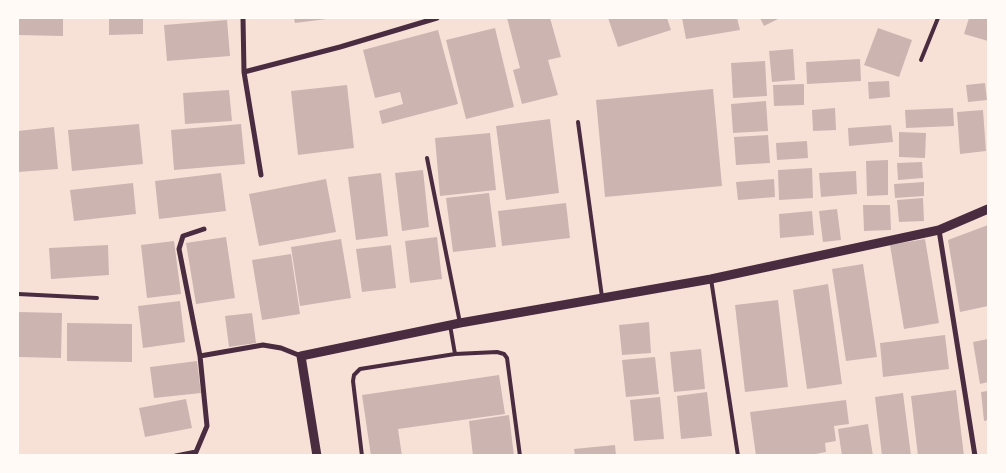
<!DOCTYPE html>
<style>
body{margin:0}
#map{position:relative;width:1006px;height:473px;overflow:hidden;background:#f7e1d7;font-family:Ubuntu,sans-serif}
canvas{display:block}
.frame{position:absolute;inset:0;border:19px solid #fffaf5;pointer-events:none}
</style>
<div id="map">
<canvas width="1006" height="473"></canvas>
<div class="frame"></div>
</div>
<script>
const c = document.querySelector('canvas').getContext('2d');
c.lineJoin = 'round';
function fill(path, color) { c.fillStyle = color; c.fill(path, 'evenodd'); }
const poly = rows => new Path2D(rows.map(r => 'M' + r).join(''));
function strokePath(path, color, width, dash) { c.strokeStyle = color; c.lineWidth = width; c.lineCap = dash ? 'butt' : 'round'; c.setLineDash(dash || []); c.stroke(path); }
fill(poly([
 [18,18,63,18,63,36,18,35],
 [109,18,143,18,143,34,109,35],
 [294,18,327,18,327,19,295,23],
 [507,18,550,18,561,57,548,60,558,95,522,104,513,70,520,68],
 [608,18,667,18,671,30,618,47],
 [682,18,737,18,740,30,686,39],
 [760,18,780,18,764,26],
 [969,18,988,18,988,41,964,34],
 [227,20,230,56,167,61,164,25],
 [495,28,514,107,466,119,446,40],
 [878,28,912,40,899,77,864,65],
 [438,30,458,104,382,124,379,111,403,104,400,92,375,98,363,50],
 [793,49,795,80,772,82,769,51],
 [860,59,861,81,807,84,806,62],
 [765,61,767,96,733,98,731,63],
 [889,81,890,97,869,99,868,82],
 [985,83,987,100,968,102,966,85],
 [804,84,804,105,774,106,773,85],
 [347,85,354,148,298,155,291,91],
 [713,89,722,186,605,197,596,100],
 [229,90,232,121,185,124,183,93],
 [766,101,768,131,733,133,731,104],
 [835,108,836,130,813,131,812,110],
 [953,108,954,126,906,128,905,110],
 [983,110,986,151,960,154,957,112],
 [550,119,559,193,506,200,496,126],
 [139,124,143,164,72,171,68,130],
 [241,124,245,164,174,170,171,130],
 [891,125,893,142,849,146,848,128],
 [54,127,58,169,18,172,18,131],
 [899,132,926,133,925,158,899,157],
 [490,133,496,190,440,196,435,138],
 [768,135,770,163,736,165,734,137],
 [807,141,808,158,777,160,776,143],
 [888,160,888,195,867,196,866,161],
 [922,162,923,178,898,180,897,163],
 [812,168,813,198,779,200,778,170],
 [423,170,429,227,402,231,395,173],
 [856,171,857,194,821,197,819,173],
 [221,173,226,211,159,219,155,181],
 [381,173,388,236,356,240,348,177],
 [326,179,336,232,259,246,249,194],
 [774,179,775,197,738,200,736,182],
 [924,182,924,196,895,198,894,184],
 [133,183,136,214,74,221,70,190],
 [489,193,496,247,453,252,446,198],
 [923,198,924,221,899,222,897,200],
 [566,203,570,238,502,246,498,211],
 [863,205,890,205,891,230,864,231],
 [837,209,841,240,823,242,819,211],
 [812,211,814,235,780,238,779,214],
 [988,225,988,306,960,312,948,240],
 [226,237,235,298,196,304,186,243],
 [437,237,442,279,410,283,405,241],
 [341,239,351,298,300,306,291,247],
 [925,239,939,323,904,329,890,245],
 [174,241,181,294,147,298,141,245],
 [108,245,109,275,51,279,49,248],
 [391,245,396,288,362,292,356,249],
 [291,254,300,314,262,320,252,260],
 [863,264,877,357,846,361,832,269],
 [828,284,842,384,807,389,793,290],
 [778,300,788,387,745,392,735,305],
 [180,301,185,342,143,348,138,306],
 [18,312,62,313,61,358,18,357],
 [252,313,256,343,229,347,225,316],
 [649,322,651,353,622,355,619,325],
 [67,323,132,324,132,362,67,361],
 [945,335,949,369,883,377,880,343],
 [988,339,988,382,980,384,973,342],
 [701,349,705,389,674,392,670,352],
 [655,357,659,394,626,397,622,360],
 [197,361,201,393,154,398,150,367],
 [499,375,505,414,398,429,402,456,371,456,362,395],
 [956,390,964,456,918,456,911,396],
 [988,391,988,420,984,421,981,392],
 [707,392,712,436,681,439,677,396],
 [903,393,911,456,882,456,875,397],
 [660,397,664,439,634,441,630,400],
 [186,399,192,428,145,437,139,408],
 [846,400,849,424,834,426,836,441,825,443,826,452,805,456,756,456,750,412],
 [509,415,514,456,473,456,469,421],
 [868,424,873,456,842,456,838,429],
 [615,445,616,456,575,456,574,449]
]), '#ccb4b1');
strokePath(poly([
 [921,60,938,18],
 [578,122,602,297],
 [427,158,460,323],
 [711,279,738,456],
 [18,294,97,298],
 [450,325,455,354],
 [362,456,353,381,354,375,360,369,455,354,497,352,504,354,507,358,520,456]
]), '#4a2c40', 4);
strokePath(poly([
 [243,18,244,72,261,175],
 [244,72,340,47,437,18],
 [939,230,975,456],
 [200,356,263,345,281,348,301,356],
 [176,456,196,452,207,426,200,356,179,249,183,236,204,229]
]), '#4a2c40', 5);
strokePath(poly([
 [317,456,301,356,460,323,711,279,939,230,988,209]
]), '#4a2c40', 9);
</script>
